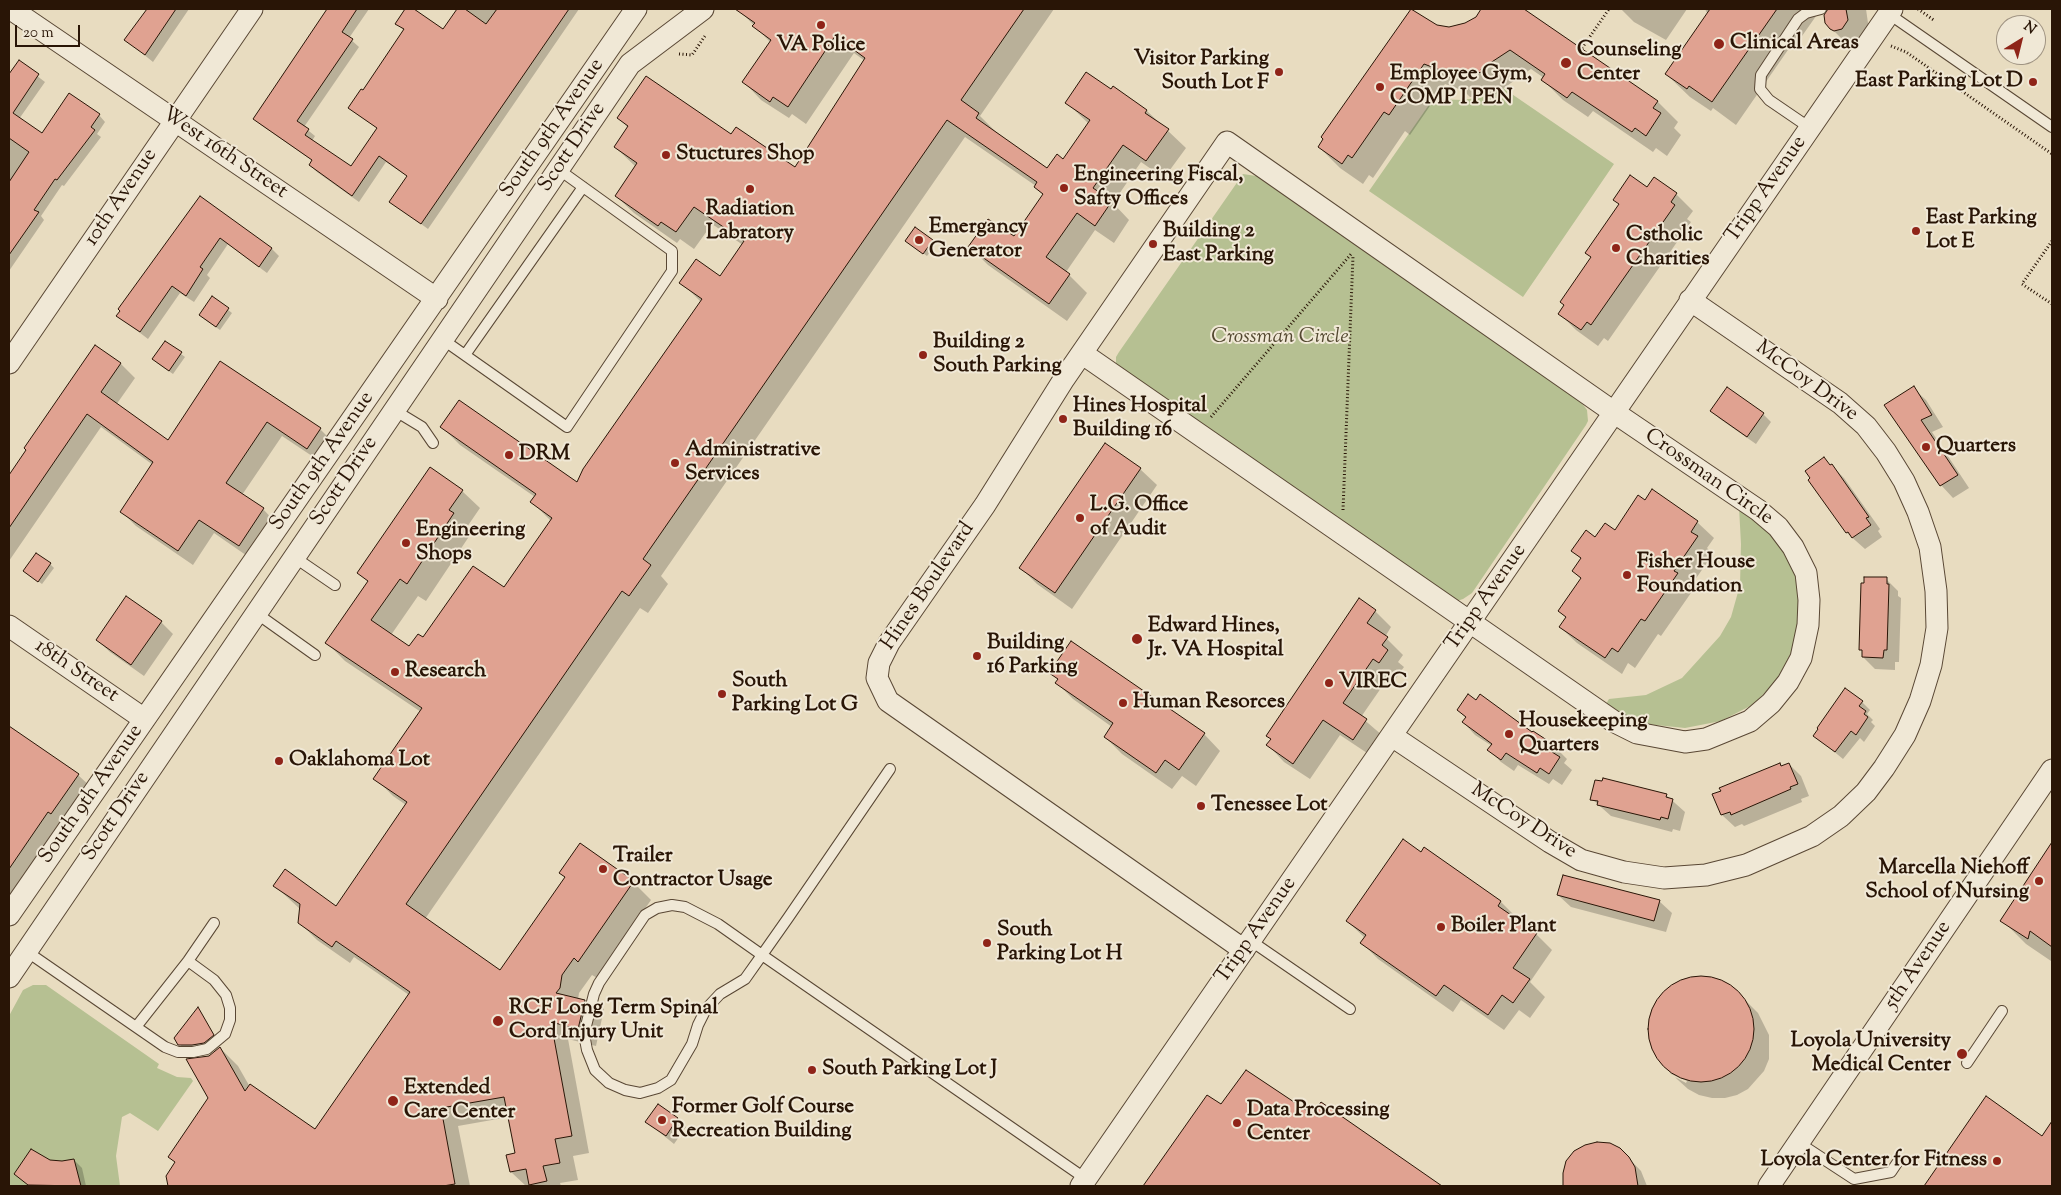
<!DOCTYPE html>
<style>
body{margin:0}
#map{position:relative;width:2061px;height:1195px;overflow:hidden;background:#e8dcc0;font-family:"Sorts Mill Goudy",serif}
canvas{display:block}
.frame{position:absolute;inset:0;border:10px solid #291506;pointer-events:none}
.north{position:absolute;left:1996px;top:15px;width:50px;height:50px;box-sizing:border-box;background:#f0e8d6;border:1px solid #a09483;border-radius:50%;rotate:36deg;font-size:14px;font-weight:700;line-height:20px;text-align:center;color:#291506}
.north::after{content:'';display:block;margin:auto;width:18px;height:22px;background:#8f2418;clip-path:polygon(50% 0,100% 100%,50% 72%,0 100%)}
.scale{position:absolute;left:15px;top:25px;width:65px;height:22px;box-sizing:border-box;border:2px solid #291506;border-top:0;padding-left:6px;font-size:15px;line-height:18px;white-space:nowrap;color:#291506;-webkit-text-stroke:4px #f0e8d6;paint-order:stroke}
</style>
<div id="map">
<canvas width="2061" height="1195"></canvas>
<div class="frame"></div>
<div class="north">N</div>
<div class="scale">20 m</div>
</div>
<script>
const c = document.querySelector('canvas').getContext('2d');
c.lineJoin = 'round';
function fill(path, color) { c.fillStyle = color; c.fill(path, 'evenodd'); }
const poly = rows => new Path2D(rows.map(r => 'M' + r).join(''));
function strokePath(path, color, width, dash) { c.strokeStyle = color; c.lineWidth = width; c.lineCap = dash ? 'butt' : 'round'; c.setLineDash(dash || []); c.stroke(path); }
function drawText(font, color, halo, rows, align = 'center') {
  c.font = font + ' "Sorts Mill Goudy",serif'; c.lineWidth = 4; c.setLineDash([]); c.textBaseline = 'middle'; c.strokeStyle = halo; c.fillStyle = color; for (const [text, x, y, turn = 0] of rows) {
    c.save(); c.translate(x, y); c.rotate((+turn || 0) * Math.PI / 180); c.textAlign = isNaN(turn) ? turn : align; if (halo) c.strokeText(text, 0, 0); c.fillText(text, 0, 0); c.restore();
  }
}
fill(poly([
 [1503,88,1614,164,1523,297,1369,191,1433,99,1463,100,1482,97],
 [1243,174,1256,176,1581,402,1587,410,1588,421,1586,425,1472,593,1463,599,1457,601,1116,367,1116,357,1119,352],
 [1739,507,1743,507,1780,544,1795,575,1801,609,1794,647,1777,680,1754,704,1721,721,1685,728,1646,724,1613,709,1606,704,1609,699,1646,695,1682,678,1720,636,1731,617,1740,585,1741,544],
 [33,985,46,985,159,1064,157,1068,177,1077,191,1078,193,1081,158,1131,130,1113,122,1117,116,1156,120,1186,9,1186,9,1016,23,990]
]), '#b6c092');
fill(poly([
 [148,9,189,9,153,62,126,40],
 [329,9,369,9,349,38,359,47,304,127,315,136,312,141,351,168,378,129,349,108,363,92,404,31,397,23,407,9,412,9,444,30,458,9,579,9,428,229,391,202,408,177,386,162,359,202,317,172,310,165,313,161,261,125,255,119],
 [740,9,1054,9,980,116,996,132,1047,170,1063,161,1089,124,1067,103,1111,91,1114,88,1147,111,1186,148,1164,178,1141,162,1113,203,1129,220,1114,243,1095,230,1066,272,1087,293,1067,321,988,265,970,247,1014,238,1043,195,1035,187,1036,186,965,137,661,576,668,584,648,613,640,608,425,919,500,971,565,878,561,873,633,882,651,900,597,978,592,975,579,993,578,1000,585,1001,597,1014,600,1005,604,1009,596,1046,568,1039,589,1153,573,1156,578,1180,560,1183,561,1186,526,1186,511,1172,517,1154,509,1117,458,1126,470,1186,169,1186,167,1176,176,1163,169,1157,210,1098,209,1057,220,1048,238,1066,250,1087,315,1131,409,995,354,957,350,963,317,940,299,922,300,909,275,886,336,908,406,805,393,796,375,778,421,712,345,661,327,643,368,582,359,573,462,491,480,508,467,527,472,532,426,601,418,596,391,635,410,648,504,589,551,521,532,502,535,497,460,445,442,427,578,484,701,302,681,282,720,278,743,245,712,224,694,249,680,239,677,243,634,213,616,196,636,167,615,147,628,128,619,118,731,136,795,169,865,61,854,53,806,124,792,114,789,118,761,100,744,82,771,43,739,10],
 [1483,9,1522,9,1658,102,1678,122,1674,128,1681,135,1667,156,1656,148,1653,152,1593,111,1588,117,1563,100,1543,80,1544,78,1531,69,1501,90,1502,93,1486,96,1470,97,1464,91,1445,84,1410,135,1405,131,1373,178,1369,175,1363,184,1340,168,1319,147,1325,139,1322,137,1412,10,1437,26,1449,28,1461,26,1476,18],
 [1621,9,1687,9,1666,40,1634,22],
 [1705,9,1821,9,1802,36,1799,34,1736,125,1713,108,1711,111,1690,97,1666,74,1708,15],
 [1829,9,1866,9,1871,44,1855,52,1831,28,1825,15],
 [19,62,45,82,19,119,42,135,99,115,105,122,97,134,101,137,64,186,62,185,41,216,44,220,9,271,9,77],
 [1654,179,1676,194,1693,211,1687,219,1691,222,1608,341,1604,338,1598,346,1576,330,1560,314,1592,258,1586,253,1648,189],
 [200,198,272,249,279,256,267,273,228,244,207,275,210,278,194,302,180,293,148,339,118,316],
 [932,241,936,244,927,256,910,244],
 [213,298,232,313,220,330,204,319],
 [165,342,185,357,173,374,157,363],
 [95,347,121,364,135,378,116,405,169,441,221,363,320,429,334,443,321,462,282,436,242,495,263,509,277,524,253,560,214,533,193,565,136,526,122,512,153,465,101,427,9,561,9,478],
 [1913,388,1926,400,1943,427,1932,432,1969,488,1953,498,1941,485,1886,406],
 [1712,411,1763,414,1771,422,1756,444,1720,419],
 [1831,465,1844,478,1880,529,1878,531,1882,537,1865,549,1847,533,1810,480],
 [1140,469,1157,485,1072,609,1037,584,1021,568],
 [1652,491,1697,522,1714,538,1707,548,1713,554,1690,587,1693,590,1661,636,1658,634,1635,668,1628,663,1622,674,1577,643,1560,627,1566,618,1560,611,1581,579,1573,571,1581,559,1573,551,1596,539,1615,532,1645,501],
 [50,564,54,568,42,584,24,571],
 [1886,579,1898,591,1898,596,1901,598,1899,662,1895,662,1895,670,1875,669,1863,657,1863,651,1861,649],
 [1375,611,1391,627,1385,637,1403,655,1398,662,1404,667,1396,678,1390,675,1361,717,1383,736,1370,755,1340,735,1310,779,1284,762,1268,745,1272,740,1267,735],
 [161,622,173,634,144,676,110,652,97,640],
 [1072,642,1204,734,1220,751,1196,786,1182,776,1172,789,1122,754,1105,737,1112,727,1073,699,1057,683,1059,681,1051,673],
 [1862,702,1870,710,1867,714,1873,720,1871,722,1875,726,1864,742,1860,738,1843,759,1815,736],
 [1458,710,1532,734,1555,747,1567,759,1564,763,1572,770,1562,785,1553,779,1549,784,1518,765,1514,771,1501,762,1489,750,1492,746,1475,735,1463,722,1466,718],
 [13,730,78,775,91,787,9,907,9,736],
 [1789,764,1801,776,1809,796,1801,799,1802,802,1744,826,1742,824,1735,827,1722,815,1714,795],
 [1666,795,1685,812,1680,831,1673,829,1672,832,1611,816,1592,799],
 [2052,844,2052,958,2051,961,2026,944,2002,920],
 [1558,895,1659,901,1672,913,1666,932,1571,907],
 [1500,901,1517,918,1515,920,1536,934,1552,950,1530,982,1545,997,1530,1018,1519,1010,1504,1030,1461,1000,1453,1012,1378,959,1362,943,1365,938,1347,921],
 [1696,977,1721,980,1741,996,1758,1013,1769,1035,1769,1059,1764,1071,1748,1089,1737,1095,1725,1098,1712,1098,1699,1095,1688,1089,1678,1080,1675,1077,1686,1083,1687,1081,1671,1074,1654,1052,1648,1027,1650,1014,1655,1003,1672,985,1684,979],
 [198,1009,216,1039,208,1046,183,1048,180,1044],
 [1208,1097,1222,1106,1313,1116,1321,1103,1440,1186,1145,1186],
 [1986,1098,2042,1138,2052,1123,2052,1186,1926,1186],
 [658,1105,686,1127,674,1144,647,1122],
 [1620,1149,1641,1171,1647,1186,1564,1186],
 [74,1160,82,1168,86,1186,29,1186,16,1174,49,1161,62,1162]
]), '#0003');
const building = poly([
 [147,9,176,9,145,55,124,40,147,9],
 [327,9,357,9,342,32,353,39,297,121,309,129,305,135,351,166,377,128,348,108,361,89,363,90,404,29,395,24,405,9,414,9,443,29,457,9,465,9,486,24,497,9,569,9,421,224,389,202,407,176,379,156,352,196,309,165,312,160,253,119,327,9],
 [735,9,1024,9,961,100,979,113,976,118,1047,168,1057,154,1063,159,1090,120,1065,103,1086,72,1111,89,1113,86,1147,110,1145,113,1169,129,1146,161,1123,145,1093,188,1112,201,1095,226,1077,213,1046,257,1070,274,1049,304,968,247,988,219,1014,236,1043,194,1034,187,1037,182,947,120,643,559,651,565,629,596,622,591,406,904,500,970,565,877,559,873,580,843,634,881,578,962,574,958,562,975,560,988,556,993,585,1000,578,1029,551,1022,572,1136,555,1139,560,1163,543,1166,547,1181,529,1185,526,1169,510,1172,506,1155,515,1153,504,1097,441,1108,455,1184,443,1186,168,1186,166,1176,175,1162,168,1157,208,1098,186,1059,209,1056,220,1047,245,1091,250,1084,315,1129,410,992,336,941,332,947,298,923,300,904,273,886,285,869,336,906,407,802,373,779,422,708,325,643,368,581,357,573,430,467,463,490,449,510,454,513,407,584,400,579,371,620,409,646,418,634,423,637,473,566,504,587,552,518,530,502,536,494,440,427,459,400,577,482,583,469,702,299,679,283,696,259,720,276,744,241,694,207,676,232,661,222,658,226,615,196,637,163,614,147,628,126,617,118,646,76,731,134,736,127,795,167,865,58,835,36,788,107,773,97,770,102,742,82,771,40,752,26,755,23,735,9],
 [1411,9,1437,25,1449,27,1465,23,1476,17,1481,9,1524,9,1658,101,1653,108,1661,113,1646,136,1635,128,1632,132,1572,92,1567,98,1541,80,1545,74,1510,50,1481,69,1482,72,1465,76,1448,77,1448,73,1424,64,1389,115,1384,112,1352,158,1348,155,1342,164,1318,147,1323,139,1321,137,1411,9],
 [1710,9,1777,9,1712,102,1689,86,1687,89,1665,74,1710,9],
 [1828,9,1846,9,1848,20,1842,29,1834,31,1830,29,1825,23,1824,15,1828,9],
 [19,60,39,74,13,113,42,133,69,93,100,114,91,127,95,130,57,180,55,179,34,210,39,212,9,255,9,182,29,152,9,138,9,74,19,60],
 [1630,175,1647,187,1654,177,1677,193,1671,202,1675,205,1591,325,1587,322,1581,330,1558,314,1564,305,1560,302,1591,257,1585,253,1619,204,1613,200,1630,175],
 [200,196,272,248,259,267,220,238,200,267,203,269,186,296,172,286,140,332,116,316,120,311,118,309,200,196],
 [915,227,933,240,923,254,905,241,915,227],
 [212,296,229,308,216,327,199,315,212,296],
 [165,341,182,352,169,371,152,359,165,341],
 [95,345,121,363,101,392,168,440,220,361,321,428,307,449,267,422,226,483,264,508,239,546,199,520,178,551,120,512,153,462,87,414,9,528,9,475,26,450,24,448,95,345],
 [1914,386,1932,415,1921,420,1958,475,1940,486,1884,405,1914,386],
 [1727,387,1764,413,1747,437,1710,411,1727,387],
 [1105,443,1141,468,1055,593,1019,568,1105,443],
 [1824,457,1830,465,1832,464,1869,517,1866,518,1871,525,1852,538,1848,532,1846,533,1808,480,1810,478,1805,471,1824,457],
 [1652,489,1698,521,1691,532,1698,536,1674,571,1678,573,1645,621,1641,619,1618,652,1612,648,1605,658,1559,627,1566,617,1558,611,1581,578,1572,571,1581,558,1571,551,1586,530,1595,537,1605,523,1615,530,1638,495,1645,500,1652,489],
 [36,553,51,563,38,582,23,571,36,553],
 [1864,577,1887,577,1887,584,1889,584,1887,650,1884,650,1883,658,1862,657,1862,650,1859,650,1861,583,1864,583,1864,577],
 [126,596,162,621,131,665,96,640,126,596],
 [1359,598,1376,610,1367,623,1388,637,1382,645,1388,650,1379,663,1373,659,1343,703,1367,719,1353,740,1323,720,1293,764,1266,745,1271,739,1266,736,1359,598],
 [1071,641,1205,733,1179,770,1165,760,1156,773,1104,737,1113,723,1055,683,1058,679,1049,673,1071,641],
 [1845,688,1863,701,1859,706,1866,711,1864,714,1868,717,1856,735,1851,731,1835,752,1813,736,1818,729,1817,728,1845,688],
 [1468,694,1476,700,1480,694,1532,732,1533,731,1556,746,1552,752,1560,757,1549,774,1540,768,1537,773,1506,753,1501,760,1487,750,1492,744,1462,722,1466,717,1457,710,1468,694],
 [9,726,79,774,51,814,48,812,9,869,9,726],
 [1780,763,1781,766,1789,763,1798,784,1790,787,1791,789,1731,815,1730,812,1721,815,1712,794,1721,791,1719,788,1780,763],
 [1603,778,1667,794,1666,797,1673,799,1668,819,1661,817,1660,820,1597,805,1598,801,1590,800,1595,780,1602,781,1603,778],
 [1403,839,1421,852,1424,847,1501,901,1498,906,1537,933,1513,968,1530,979,1513,1003,1502,995,1488,1015,1444,985,1436,996,1360,943,1366,935,1346,921,1403,839],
 [2052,842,2052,947,2030,931,2028,939,2000,921,2052,842],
 [1563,875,1660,900,1654,921,1557,895,1563,875],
 '1648 1029a53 53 0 1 1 106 0a53 53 0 1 1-106 0Z',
 [198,1007,214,1035,204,1043,192,1045,178,1045,174,1038,198,1007],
 [1246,1070,1312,1114,1321,1102,1442,1186,1143,1186,1207,1095,1221,1104,1246,1070],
 [1986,1096,2042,1136,2052,1121,2052,1186,1924,1186,1986,1096],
 [658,1104,678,1118,666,1136,645,1122,658,1104],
 [1597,1142,1610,1143,1620,1148,1629,1157,1635,1167,1638,1186,1563,1186,1563,1173,1566,1161,1574,1151,1585,1145,1597,1142],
 [31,1149,50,1160,62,1161,74,1159,81,1186,28,1185,14,1174,31,1149]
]);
fill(building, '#e0a291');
strokePath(building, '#291506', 1);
const service = poly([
 [1889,14,2052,127],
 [1810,128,1769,100,1760,89,1761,75,1798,19,1806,13,1821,9],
 [442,339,567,427,672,271,672,251,558,169],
 [465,355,583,187],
 [394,410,422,427,433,443],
 [294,557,335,585],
 [256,613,315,655],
 [890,769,788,918,762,955,745,979,720,994,706,1009,698,1025,692,1044,671,1080,658,1088,640,1093,625,1090,609,1083,595,1070,587,1050,584,1034,594,994,599,983,645,915,657,908,672,905,685,907,718,924,762,955,1086,1179],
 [1251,941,1350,1009],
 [26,951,136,1027,188,961,214,923],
 [136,1027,165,1047,178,1052,193,1052,207,1049,225,1034,230,1020,230,1008,226,995,214,980,188,961],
 [1967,1063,2002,1011],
 [1799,1143,1854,1179,1891,1172,1897,1163]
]);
const minor = poly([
 [11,9,437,299],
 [1083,354,1613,721,1637,733,1685,742,1706,739,1750,721,1771,703,1788,682,1801,658,1808,625,1809,600,1806,573,1793,547,1778,527,1758,510,1615,413,1227,142,1064,379,985,505,889,643,879,663,877,678,888,701,1244,950],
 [9,363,252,9],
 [9,626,144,719],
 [1392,736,1550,842,1581,860,1624,872,1664,878,1706,875,1746,865,1812,836,1841,816,1866,792,1884,768,1905,735,1920,701,1931,665,1937,628,1936,591,1930,547,1918,512,1904,481,1886,452,1866,426,1840,403,1690,300],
 [9,915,636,9],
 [9,977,630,64,703,9],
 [1081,1186,1892,9],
 [1769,1186,2052,770]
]);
strokePath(service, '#594734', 12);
strokePath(minor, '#594734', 23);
strokePath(poly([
 [1918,9,1935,21],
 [1891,46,1906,52,2052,154],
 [1582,48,1609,9],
 [679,54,692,55,705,36],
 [2052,241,2022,284,2052,304],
 [1211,417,1352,253],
 [1343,510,1353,256]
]), '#291506', 3, [1, 2.5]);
strokePath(service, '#f0e8d6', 10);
strokePath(minor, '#f0e8d6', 21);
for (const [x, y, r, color] of [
 [821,25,5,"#8f2418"],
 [1719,44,6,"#8f2418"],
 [1566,63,6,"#8f2418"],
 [1279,72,5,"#8f2418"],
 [2033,82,5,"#8f2418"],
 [1380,87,5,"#8f2418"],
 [666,155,5,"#8f2418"],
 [1064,188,5,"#8f2418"],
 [750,189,5,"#8f2418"],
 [1916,231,5,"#8f2418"],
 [919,240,5,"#8f2418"],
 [1153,244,5,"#8f2418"],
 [1616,248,5,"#8f2418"],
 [923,355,5,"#8f2418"],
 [1063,419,5,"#8f2418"],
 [1926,447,5,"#8f2418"],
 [509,455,5,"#8f2418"],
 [675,463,5,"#8f2418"],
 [1080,518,5,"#8f2418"],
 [406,543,5,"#8f2418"],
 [1627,575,5,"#8f2418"],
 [1137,639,6,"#8f2418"],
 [977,656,5,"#8f2418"],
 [395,672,5,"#8f2418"],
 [1329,683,5,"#8f2418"],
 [722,694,5,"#8f2418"],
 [1123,703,5,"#8f2418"],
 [1509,734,5,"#8f2418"],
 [279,761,5,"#8f2418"],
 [1201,806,5,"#8f2418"],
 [603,869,5,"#8f2418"],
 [2039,881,5,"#8f2418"],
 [1441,927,5,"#8f2418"],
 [987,943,5,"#8f2418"],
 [498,1021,6,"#8f2418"],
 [1962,1054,6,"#8f2418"],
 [812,1070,5,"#8f2418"],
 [393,1101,6,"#8f2418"],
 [662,1120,5,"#8f2418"],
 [1237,1123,5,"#8f2418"],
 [1997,1161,5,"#8f2418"]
]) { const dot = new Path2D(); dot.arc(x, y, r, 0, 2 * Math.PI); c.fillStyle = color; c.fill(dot); strokePath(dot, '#f0e8d6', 2); }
drawText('bold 21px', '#291506', '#f0e8d6', [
 ["Clinical Areas",1730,44],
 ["VA Police",821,46,"center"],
 ["Counseling",1577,51],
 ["Center",1577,75],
 ["Visitor Parking",1269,60,"right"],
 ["South Lot F",1269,84,"right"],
 ["Employee Gym,",1390,75],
 ["COMP I PEN",1390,99],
 ["East Parking Lot D",2023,82,"right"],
 ["Stuctures Shop",676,155],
 ["Engineering Fiscal,",1074,176],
 ["Safty Offices",1074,200],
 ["Radiation",750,210,"center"],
 ["Labratory",750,234,"center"],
 ["East Parking",1926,219],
 ["Lot E",1926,243],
 ["Emergancy",929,228],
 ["Generator",929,252],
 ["Building 2",1163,232],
 ["East Parking",1163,256],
 ["Cstholic",1626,236],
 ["Charities",1626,260],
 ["Building 2",933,343],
 ["South Parking",933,367],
 ["Hines Hospital",1073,407],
 ["Building 16",1073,431],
 ["Quarters",1936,447],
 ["Administrative",685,451],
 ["Services",685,475],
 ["DRM",519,455],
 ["L.G. Office",1090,506],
 ["of Audit",1090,530],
 ["Engineering",416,531],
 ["Shops",416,555],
 ["Fisher House",1637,563],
 ["Foundation",1637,587],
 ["Edward Hines,",1148,627],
 ["Jr. VA Hospital",1148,651],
 ["Building",987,644],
 ["16 Parking",987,668],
 ["Research",405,672],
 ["South",732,682],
 ["Parking Lot G",732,706],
 ["VIREC",1339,683],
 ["Human Resorces",1133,703],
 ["Housekeeping",1519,722],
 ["Quarters",1519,746],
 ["Oaklahoma Lot",289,761],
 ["Tenessee Lot",1211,806],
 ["Trailer",613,857],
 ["Contractor Usage",613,881],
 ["Marcella Niehoff",2029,869,"right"],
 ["School of Nursing",2029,893,"right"],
 ["Boiler Plant",1451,927],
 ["South",997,931],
 ["Parking Lot H",997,955],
 ["RCF Long Term Spinal",509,1009],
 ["Cord Injury Unit",509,1033],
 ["Loyola University",1951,1042,"right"],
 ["Medical Center",1951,1066,"right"],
 ["South Parking Lot J",822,1070],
 ["Extended",404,1089],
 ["Care Center",404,1113],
 ["Former Golf Course",672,1108],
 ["Recreation Building",672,1132],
 ["Data Processing",1247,1111],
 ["Center",1247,1135],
 ["Loyola Center for Fitness",1987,1161,"right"]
], 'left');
drawText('21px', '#291506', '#f0e8d6', [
 ["South 9th Avenue",553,129,-55],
 ["Scott Drive",573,148,-56],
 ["West 16th Street",224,154,34],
 ["Tripp Avenue",1767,190,-55],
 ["10th Avenue",122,198,-56],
 ["McCoy Drive",1806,382,36],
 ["South 9th Avenue",323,462,-55],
 ["Crossman Circle",1708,478,35],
 ["Scott Drive",345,482,-56],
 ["Hines Boulevard",929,587,-56],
 ["Tripp Avenue",1487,598,-55],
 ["18th Street",76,672,34],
 ["South 9th Avenue",92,795,-55],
 ["Scott Drive",117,817,-56],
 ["McCoy Drive",1523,822,33],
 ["Tripp Avenue",1257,931,-55],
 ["5th Avenue",1919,966,-56]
]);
drawText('italic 21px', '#534830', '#f0e8d6', [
 ["Crossman Circle",1280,338]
]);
</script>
